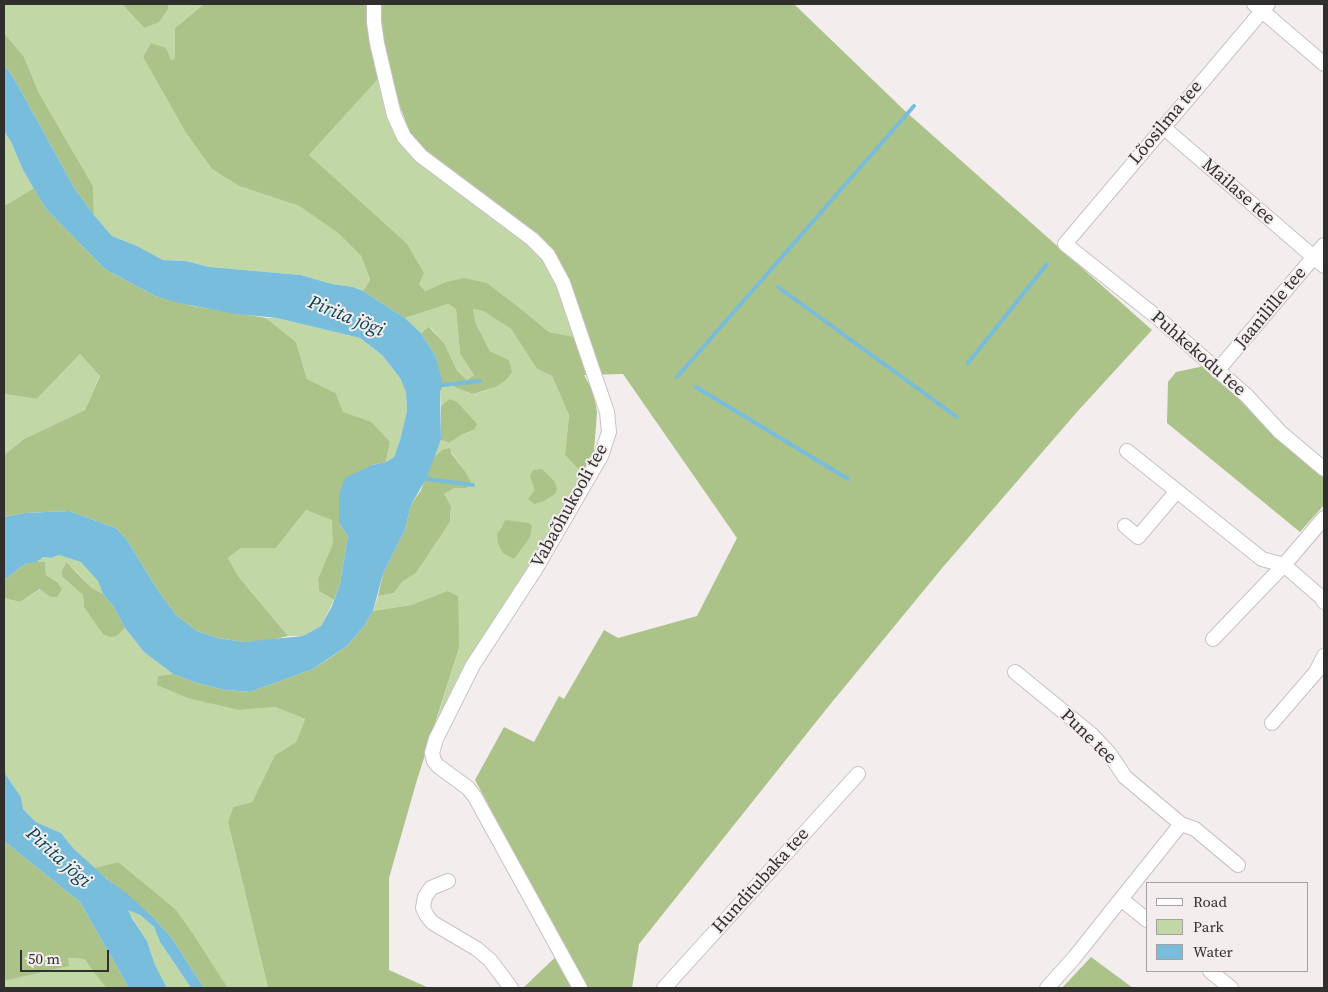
<!DOCTYPE html>
<meta charset="utf-8">
<style>
body{margin:0}
#map{position:relative;width:1328px;height:992px;overflow:hidden;background:#f3eeed;font-family:"Source Serif 4",serif}
canvas{display:block}
.frame{position:absolute;inset:0;border:5px solid #302f2e;pointer-events:none}
.legend{position:absolute;left:1146px;top:882px;width:162px;height:90px;box-sizing:border-box;background:#f3eeed;border:1px solid #a5a2a1;margin:0;padding:6px 9px;list-style:none;font-size:15px;color:#302f2e}
.legend li{display:flex;align-items:center;gap:10px;height:25px}
.legend b{width:25px;border:1px solid #a5a2a1}
.scale{position:absolute;left:20px;top:950px;width:89px;height:22px;box-sizing:border-box;border:2px solid #302f2e;border-top:0;padding-left:6px;font-size:15px;line-height:18px;white-space:nowrap;color:#302f2e;-webkit-text-stroke:4px #f3eeed;paint-order:stroke}
</style>
<div id="map">
<canvas width="1328" height="992"></canvas>
<div class="frame"></div>
<ul class="legend">
<li><b style="height:6px;background:#fff"></b>Road</li>
<li><b style="height:14px;background:#c2d7a6"></b>Park</li>
<li><b style="height:14px;background:#78bddb"></b>Water</li>
</ul>
<div class="scale">50 m</div>
</div>
<script>
const c = document.querySelector('canvas').getContext('2d');
c.lineJoin = 'round';
function fill(path, color) { c.fillStyle = color; c.fill(path, 'evenodd'); }
const poly = rows => new Path2D(rows.map(r => 'M' + r).join(''));
function strokePath(path, color, width, dash) { c.strokeStyle = color; c.lineWidth = width; c.lineCap = dash ? 'butt' : 'round'; c.setLineDash(dash || []); c.stroke(path); }
function drawText(font, color, halo, rows, align = 'center') {
  c.font = font + ' "Source Serif 4",serif'; c.lineWidth = 4; c.setLineDash([]); c.textBaseline = 'middle'; c.strokeStyle = halo; c.fillStyle = color; for (const [text, x, y, turn = 0] of rows) {
    c.save(); c.translate(x, y); c.rotate((+turn || 0) * Math.PI / 180); c.textAlign = isNaN(turn) ? turn : align; if (halo) c.strokeText(text, 0, 0); c.fillText(text, 0, 0); c.restore();
  }
}
fill(poly([
 [4,4,122,4,144,28,168,9,168,4,204,4,175,28,175,60,171,60,151,43,143,57,186,133,212,169,239,186,299,206,338,233,361,256,370,281,363,291,353,287,332,284,301,275,209,267,186,261,163,260,137,246,112,236,94,215,93,186,39,93,24,57,4,33],
 [380,76,388,114,528,241,544,258,555,277,577,338,549,332,515,304,487,283,446,282,425,291,309,155],
 [4,131,11,142,23,170,34,188,6,205,4,202],
 [448,304,456,309,460,354,474,375,467,380,456,371,444,343,430,327,421,333,405,318],
 [473,309,483,311,511,329,537,369,552,376,569,415,565,455,578,469,583,471,560,517,475,652,435,725,459,648,447,591,411,605,373,611,378,596,394,593,402,582,416,573,450,522,451,506,443,494,454,488,466,488,473,485,465,471,451,452,442,450,434,457,441,440,449,443,463,434,474,430,449,399,441,406,440,392,443,385,441,382,473,394,481,392,496,387,509,360,490,351,476,324],
 [266,318,277,318,360,338,382,355,400,378,406,392,407,411,400,440,394,457,386,462,390,442,343,412,336,393,307,379,296,342],
 [80,354,100,375,85,410,24,439,4,455,4,394,37,399],
 [306,510,333,520,333,543,318,579,319,591,334,600,321,626,303,636,288,636,238,576,228,558,241,548,276,548],
 [59,555,82,562,99,581,103,594,92,588,76,571,65,563,62,570,83,595,84,607,117,636,125,628,144,652,173,674,158,676,239,710,275,707,305,719,296,742,275,755,252,802,233,807,228,822,268,988,228,988,199,943,118,862,94,868,74,849,61,833,36,822,23,809,21,797,6,775,4,764,4,598,20,602,41,589,50,597,57,582,46,575,45,562,37,562,43,557,51,558],
 [127,909,140,915,154,927,160,942,191,988,167,988,155,965,147,941],
 [68,958,84,959,106,988,4,988,4,981,68,966]
]), '#c2d7a6');
fill(poly([
 [122,4,168,4,168,9,159,22,144,28],
 [204,4,794,4,904,110,1152,330,1077,412,943,567,828,707,639,944,632,988,523,988,565,948,475,780,504,727,534,742,559,696,564,699,604,630,618,638,697,616,737,538,623,374,584,375,594,393,597,413,594,451,583,471,578,469,565,455,569,415,552,376,537,369,511,329,483,311,473,309,476,324,490,351,509,360,512,372,507,379,496,387,473,394,441,382,436,357,421,333,429,327,444,343,457,371,467,380,474,375,460,354,456,309,448,304,405,318,363,291,370,280,361,256,338,233,299,206,239,186,212,169,186,133,143,57,151,43,166,48,171,60,175,59,175,28],
 [386,70,414,143,564,276,589,340,549,332,515,304,487,283,464,278,446,282,425,291,419,284,424,273,407,244,309,155],
 [4,33,24,57,39,93,93,186,94,215,75,189,15,80,4,64],
 [34,188,46,209,105,269,155,296,193,306,266,318,296,342,307,379,336,393,343,412,371,422,390,442,386,462,372,465,339,523,348,536,340,584,334,600,319,591,318,579,333,543,332,520,306,510,276,548,241,548,228,558,238,576,288,636,268,641,244,642,218,638,197,631,176,615,157,589,127,540,116,528,69,511,24,513,4,517,4,455,24,439,85,410,100,376,80,354,37,399,4,394,4,202,6,205],
 [1204,366,1242,398,1274,433,1324,477,1324,505,1300,532,1167,423,1168,382,1176,372],
 [449,399,457,402,477,424,474,430,463,434,449,443,441,440,441,406],
 [450,448,451,453,465,471,473,485,466,488,454,488,444,494,451,506,450,522,416,573,402,582,394,593,378,596,383,574,405,530,411,505,421,490,434,457,442,450],
 [542,469,554,481,557,489,555,494,544,501,534,504,528,499,535,490,530,476,533,470],
 [505,520,529,523,532,526,530,537,514,559,503,553,498,543,497,534,502,527],
 [35,562,45,562,46,575,57,582,62,589,57,597,50,597,40,589,20,602,4,598,4,580,25,564],
 [66,562,92,588,103,594,113,606,125,628,117,636,110,637,103,634,84,607,83,595,62,576,62,570],
 [447,591,458,596,459,648,417,780,389,878,389,970,429,988,268,988,228,822,233,807,252,802,275,755,296,742,305,719,275,707,239,710,188,698,157,685,158,676,173,674,197,683,225,690,250,692,313,669,330,658,347,646,365,625,373,611,411,605],
 [4,841,80,902,129,988,106,988,84,959,68,958,69,966,4,981],
 [118,862,176,910,199,943,228,988,204,988,171,937,151,915,94,868],
 [1091,957,1133,988,1062,988]
]), '#abc289');
fill(poly([
 [4,64,15,80,75,189,94,215,112,236,137,246,163,260,186,261,209,267,301,275,332,284,353,287,363,291,405,318,421,333,436,357,443,385,440,392,441,440,426,479,411,505,405,530,383,574,373,611,365,625,347,646,313,669,250,692,225,690,197,683,173,674,144,652,125,628,113,606,103,594,98,581,81,562,59,555,51,558,43,557,37,562,25,564,4,580,4,517,24,513,69,511,116,528,127,540,157,589,176,615,197,631,218,638,244,642,303,636,321,626,332,606,340,584,348,536,339,523,339,494,345,478,372,465,386,462,394,457,400,440,407,411,406,392,400,378,382,355,360,338,277,318,236,314,179,303,155,296,105,269,46,209,23,170,11,142,4,131],
 [4,764,6,775,21,797,23,809,36,822,61,833,74,849,107,879,126,893,151,915,171,937,204,988,191,988,160,942,154,927,140,915,128,910,132,918,147,941,155,965,167,988,129,988,80,902,4,841]
]), '#78bddb');
strokePath(poly([
 [778,287,957,417],
 [968,363,1047,264],
 [677,377,914,106],
 [443,385,480,381],
 [696,387,848,479],
 [426,479,473,485]
]), '#78bddb', 4);
const street = poly([
 [374,4,374,22,377,43,388,90,394,115,404,137,421,156,532,239,548,255,563,283,607,412,609,432,601,456,535,570,473,665,436,739,432,753,434,761,438,766,468,788,475,797,580,988],
 [1254,4,1324,64],
 [1268,4,1065,244,1158,318,1247,396,1280,432,1324,469],
 [1163,127,1324,266],
 [1217,371,1324,245],
 [1127,451,1262,559,1284,565,1322,598,1324,602],
 [1125,526,1138,537,1177,491],
 [1213,639,1284,565,1324,518],
 [1015,672,1092,735,1109,753,1125,777,1181,824,1121,899,1147,920],
 [1272,723,1316,672,1324,656],
 [1181,824,1195,829,1238,865],
 [448,881,431,888,425,897,423,908,427,916,433,923,477,949,490,960,511,988],
 [1210,971,1231,988],
 [664,988,858,774],
 [1047,988,1074,958,1121,899]
]);
strokePath(street, '#c7c2c1', 16);
strokePath(street, '#fff', 14);
drawText('18px', '#302f2e', '#f3eeed', [
 ["Lõosilma tee",1166,123,-50],
 ["Mailase tee",1238,192,41],
 ["Jaanilille tee",1271,308,-50],
 ["Puhkekodu tee",1198,354,41],
 ["Vabaõhukooli tee",570,506,-61],
 ["Pune tee",1088,737,44],
 ["Hunditubaka tee",761,881,-48]
]);
drawText('italic 19px', '#024156', '#f3eeed', [
 ["Pirita jõgi",346,317,22],
 ["Pirita jõgi",58,858,42]
]);
</script>
